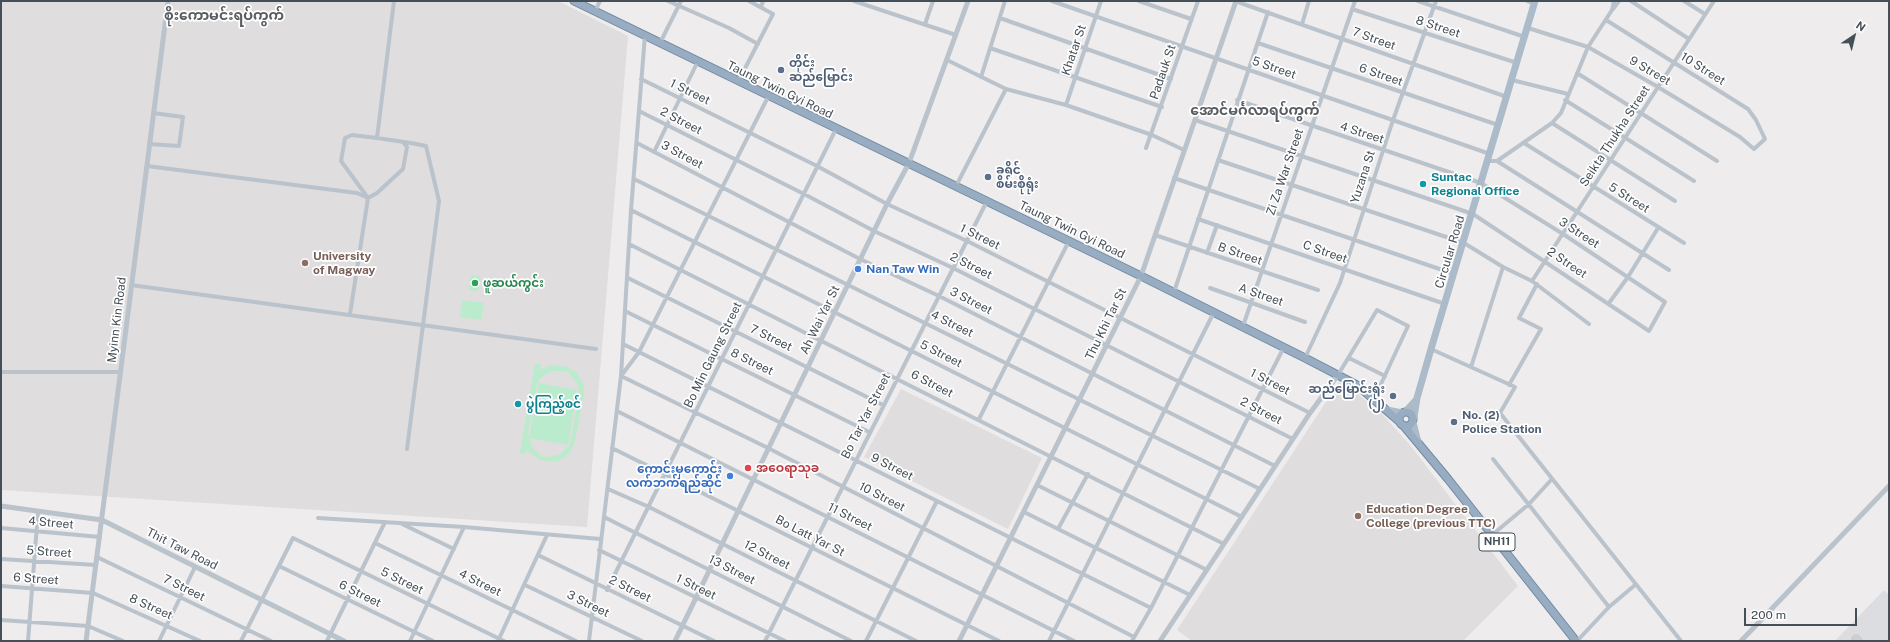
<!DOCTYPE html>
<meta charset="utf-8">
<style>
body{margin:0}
#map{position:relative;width:1890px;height:642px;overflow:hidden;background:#eeecec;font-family:"Public Sans",sans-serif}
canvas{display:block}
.frame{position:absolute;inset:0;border:2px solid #454f58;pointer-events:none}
.north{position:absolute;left:1834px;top:16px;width:40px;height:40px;-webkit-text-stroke:3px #fff;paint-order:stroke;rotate:35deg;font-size:11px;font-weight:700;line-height:16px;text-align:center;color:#454f58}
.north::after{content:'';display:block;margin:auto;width:14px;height:18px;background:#454f58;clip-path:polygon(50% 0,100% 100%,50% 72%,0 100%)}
.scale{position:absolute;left:1744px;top:608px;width:113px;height:18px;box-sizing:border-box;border:2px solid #454f58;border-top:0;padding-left:5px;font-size:12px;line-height:14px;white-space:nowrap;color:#454f58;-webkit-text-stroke:3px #fff;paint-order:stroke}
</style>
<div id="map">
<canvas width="1890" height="642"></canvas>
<div class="frame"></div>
<div class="north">N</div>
<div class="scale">200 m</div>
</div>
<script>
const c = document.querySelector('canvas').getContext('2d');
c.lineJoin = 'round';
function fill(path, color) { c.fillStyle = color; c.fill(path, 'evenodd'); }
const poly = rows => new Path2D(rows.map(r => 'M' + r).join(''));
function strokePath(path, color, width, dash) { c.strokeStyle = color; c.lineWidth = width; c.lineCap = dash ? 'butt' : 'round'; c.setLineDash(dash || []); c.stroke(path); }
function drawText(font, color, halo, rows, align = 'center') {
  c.font = font + ' "Public Sans","Noto Sans Myanmar",sans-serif'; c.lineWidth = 3.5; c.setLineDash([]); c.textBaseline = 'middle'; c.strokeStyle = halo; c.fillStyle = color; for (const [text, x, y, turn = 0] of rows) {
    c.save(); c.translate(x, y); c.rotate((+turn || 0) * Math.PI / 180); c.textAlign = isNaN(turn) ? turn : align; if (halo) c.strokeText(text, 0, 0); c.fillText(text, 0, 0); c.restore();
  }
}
fill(poly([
 [1,1,558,1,628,36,587,527,1,490],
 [1339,382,1354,391,1381,413,1410,445,1518,586,1463,641,1192,641,1177,630],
 [901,389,1042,458,1008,529,864,457]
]), '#dfdddd');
fill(poly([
 [1884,590,1889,595,1889,641,1835,641]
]), '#dbdde0');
fill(poly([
 [471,275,480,276,478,291,469,290],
 [462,300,484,303,481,320,460,317],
 [535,363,541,364,540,370,552,365,567,367,577,373,583,383,584,393,575,441,570,453,557,462,540,460,526,450,525,454,520,453],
 [551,371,565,371,569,373,577,383,579,393,570,445,559,455,547,457,541,456,532,448,528,432,538,381,543,376],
 [539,383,577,390,568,445,529,438]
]), '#bbebcd');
strokePath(poly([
 [1856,639,1858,641]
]), '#ceced1', 10);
const trunk = poly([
 [574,1,1141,276,1305,358,1357,385,1400,422],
 '1399 419a7 7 0 1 1 14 0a7 7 0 1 1-14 0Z',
 [1403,425,1448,479,1576,641]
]);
strokePath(trunk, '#718aa4', 9);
strokePath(poly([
 [668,1,729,28,758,44],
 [854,1,956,35],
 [1052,1,1490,154],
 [1139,1,1191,19],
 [1235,1,1507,97],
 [1418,1,1525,37],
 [1631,1,1689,39],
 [1684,1,1705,14],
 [761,7,763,1],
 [1352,9,1517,63],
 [1613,9,1619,1],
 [595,11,600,1],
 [1000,18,1171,79],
 [925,24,933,1],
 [1302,24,1309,1],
 [1528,28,1588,47,1658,87,1740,137,1754,149,1765,139,1756,120,1748,109,1606,20],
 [645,35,631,210,621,376,768,448,1134,637],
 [660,43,681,1],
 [1258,43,1498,125],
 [990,48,1162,107],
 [947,60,1006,89,1066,105,1152,135,1184,150],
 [1577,73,1717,161],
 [981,77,1005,1],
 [641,79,817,166,887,204,967,241,1310,413],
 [1512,80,1568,94],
 [738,82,773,14,749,1],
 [1565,100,1694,181],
 [1066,105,1101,1],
 [639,111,804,194,874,231,953,268,1293,439],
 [1195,120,1473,214,1649,331,1665,302,1563,234,1481,183,1237,100],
 [1552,123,1675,201],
 [377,138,394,1],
 [403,142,407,147,403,169,377,193,368,198,341,161,345,138,352,135,377,138,411,143,426,146,439,201,407,449],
 [637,143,860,259,939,296,1275,466],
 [1524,143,1684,243],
 [149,144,179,146,183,117,153,113],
 [1146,148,1198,1],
 [654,152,698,61],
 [1218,160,1464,243,1503,267,1532,281,1589,324],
 [1488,161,1497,161,1669,270],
 [1497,161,1552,123,1561,113,1588,47,1612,10,1614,1],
 [147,166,357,193,368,198,350,314],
 [1174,178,1454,274],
 [634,179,1260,489],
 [956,186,1006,89],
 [631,210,1242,517],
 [1198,219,1445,304],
 [1155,235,1318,290],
 [629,244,1224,544],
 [1207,253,1217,225],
 [628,278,883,405],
 [1532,281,1714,1],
 [131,285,596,349],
 [1210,288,1305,322],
 [1174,292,1268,12],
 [1609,303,1628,277,1658,228],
 [625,311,869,432],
 [1243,326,1355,1],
 [623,344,1151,608],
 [1431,349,1515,387,1500,413,1681,641],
 [1305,358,1340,283,1393,120,1436,1],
 [1349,358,1385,376],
 [1471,367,1503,267],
 [1,372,120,372],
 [1338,375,1377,310,1408,326,1374,399],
 [1509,385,1541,329,1519,318,1537,284],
 [617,411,1074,641],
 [979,419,1069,241],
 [612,448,999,641],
 [1493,459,1609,607,1577,641],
 [1037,485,1207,570],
 [608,489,649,507,916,641],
 [1024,512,1190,595],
 [604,517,851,641],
 [318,518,464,527,600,539],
 [402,524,454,549],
 [1,528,100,537],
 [1058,529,1088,474],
 [1492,535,1529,504,1552,479],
 [375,543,576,641],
 [599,550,785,641],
 [538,555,714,641],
 [1,559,96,565,97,557,271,641],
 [279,566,433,641],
 [525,585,642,641],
 [1,586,93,593,200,641],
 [607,590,836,129],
 [1609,607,1635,585],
 [1,620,88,626,123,641],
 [28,641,38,512],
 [159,641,195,567],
 [241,641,293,538,504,641],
 [327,641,385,522],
 [410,641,464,527],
 [498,641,547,535],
 [589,641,621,376,639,352,768,97],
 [765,641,987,201],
 [866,641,937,501],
 [1049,641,1214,312],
 [1132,641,1151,608,1284,347]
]), '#bac3cb', 4);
strokePath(poly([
 [1528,1,1534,3],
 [1,506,102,520,344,641],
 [86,641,168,1],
 [675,641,887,204,909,163,968,1],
 [959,641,1141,276,1236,1],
 [1160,641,1310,413,1338,375],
 [1741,641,1889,486]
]), '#bac3cb', 5);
strokePath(poly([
 [1387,410,1402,413],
 [1406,411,1416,400],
 [1414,417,1417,398,1431,349,1535,1],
 [1413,422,1418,442]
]), '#acbbca', 7);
strokePath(trunk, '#98adc2', 7);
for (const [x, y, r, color] of [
 [781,70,4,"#5c6f8a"],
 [988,177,4,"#5c6f8a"],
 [1423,184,4,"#0f9aa8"],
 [305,263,4,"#8d6e63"],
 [858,269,4,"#3f7fe0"],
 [475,283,4,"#2e9e5b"],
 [1393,396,4,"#5c6f8a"],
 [518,404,4,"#0f9aa8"],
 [1454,422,4,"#5c6f8a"],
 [748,468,4,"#e0444e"],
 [730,476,4,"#3f7fe0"],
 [1358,516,4,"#8d6e63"]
]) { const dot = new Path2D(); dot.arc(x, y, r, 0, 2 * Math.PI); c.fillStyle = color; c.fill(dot); strokePath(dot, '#fff', 1.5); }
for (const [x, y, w] of [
 [1497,542,36]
]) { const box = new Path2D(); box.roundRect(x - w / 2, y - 9, w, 18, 3); c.fillStyle = '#fff'; c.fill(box); strokePath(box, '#454f58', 1); }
drawText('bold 11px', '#454f58', null, [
 ["NH11",1497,542]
]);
drawText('12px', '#454f58', '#fff', [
 ["8 Street",1438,27,18],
 ["7 Street",1374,39,20],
 ["Khatar St",1074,50,-71],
 ["5 Street",1274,68,19],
 ["10 Street",1703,69,32],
 ["9 Street",1650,71,30],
 ["Padauk St",1163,72,-71],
 ["6 Street",1381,75,19],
 ["Taung Twin Gyi Road",780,90,26],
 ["1 Street",690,92,26],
 ["2 Street",681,121,27],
 ["4 Street",1362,133,18],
 ["Seikta Thukha Street",1615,136,-57],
 ["3 Street",682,155,28],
 ["Zi Za War Street",1285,172,-71],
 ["Yuzana St",1363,177,-72],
 ["5 Street",1629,198,32],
 ["Taung Twin Gyi Road",1072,230,26],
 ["3 Street",1579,233,33],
 ["1 Street",980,237,26],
 ["C Street",1325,252,19],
 ["Circular Road",1450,252,-73],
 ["B Street",1240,254,19],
 ["2 Street",1567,263,34],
 ["2 Street",971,266,26],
 ["A Street",1261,295,19],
 ["3 Street",971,301,27],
 ["Myinn Kin Road",117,320,-83],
 ["Ah Wai Yar St",820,320,-64],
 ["4 Street",952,324,26],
 ["Thu Khi Tar St",1106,324,-64],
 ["7 Street",771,338,26],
 ["5 Street",941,354,27],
 ["Bo Min Gaung Street",713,355,-64],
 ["8 Street",752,362,26],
 ["1 Street",1270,382,27],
 ["6 Street",932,384,27],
 ["2 Street",1261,411,27],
 ["Bo Tar Yar Street",866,416,-63],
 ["9 Street",892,467,27],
 ["10 Street",882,497,27],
 ["11 Street",850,517,27],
 ["4 Street",51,523,5],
 ["Bo Latt Yar St",810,536,27],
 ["Thit Taw Road",182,549,27],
 ["5 Street",49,552,4],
 ["12 Street",767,555,27],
 ["13 Street",732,570,27],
 ["6 Street",36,579,4],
 ["5 Street",402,581,26],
 ["4 Street",480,583,26],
 ["1 Street",696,587,26],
 ["7 Street",184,588,26],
 ["2 Street",630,589,26],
 ["6 Street",360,594,26],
 ["3 Street",588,604,26],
 ["8 Street",151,607,24]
]);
drawText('bold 12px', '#4e5e75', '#fff', [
 ["တိုင်း",789,63],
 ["ဆည်မြောင်း",789,77],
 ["ခရိုင်",996,170],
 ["စိမ်းစိုရုံး",996,184],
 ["ဆည်မြောင်းရုံး",1385,389,"right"],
 ["(၂)",1385,403,"right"],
 ["No. (2)",1462,415],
 ["Police Station",1462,429]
], 'left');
drawText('bold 12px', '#0d838f', '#fff', [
 ["Suntac",1431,177],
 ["Regional Office",1431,191],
 ["ပွဲကြည့်စင်",526,404]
], 'left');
drawText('bold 12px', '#785e54', '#fff', [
 ["University",313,256],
 ["of Magway",313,270],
 ["Education Degree",1366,509],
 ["College (previous TTC)",1366,523]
], 'left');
drawText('bold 12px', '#366cbe', '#fff', [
 ["Nan Taw Win",866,269],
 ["ကောင်းမှကောင်း",722,469,"right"],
 ["လက်ဘက်ရည်ဆိုင်",722,483,"right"]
], 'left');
drawText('bold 12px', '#27864d', '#fff', [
 ["ဖူဆယ်ကွင်း",483,283]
], 'left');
drawText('bold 12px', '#be3a42', '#fff', [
 ["အဝေရာသုခ",756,468]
], 'left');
drawText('bold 14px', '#595c60', '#fff', [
 ["စိုးကောမင်းရပ်ကွက်",224,16],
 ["အောင်မင်္ဂလာရပ်ကွက်",1255,111]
]);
</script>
